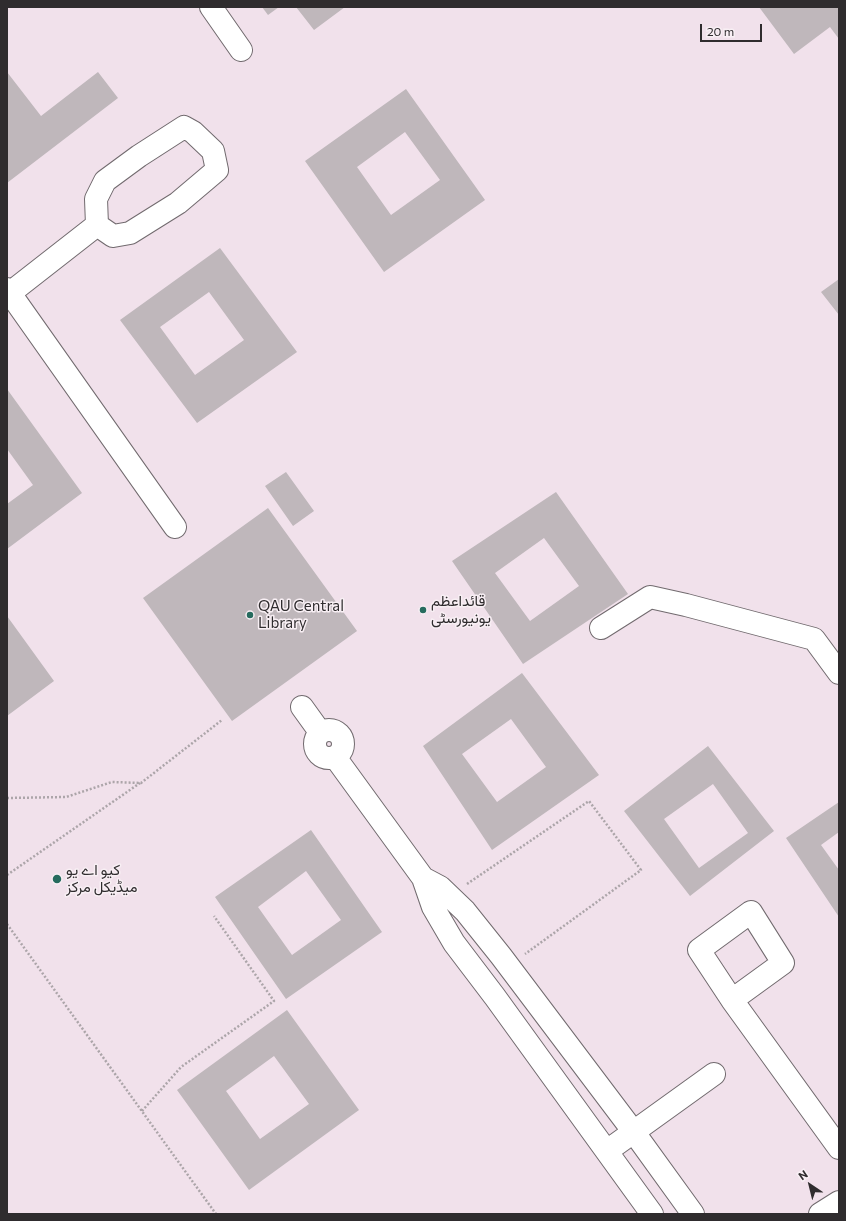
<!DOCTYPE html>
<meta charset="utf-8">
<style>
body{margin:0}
#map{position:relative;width:846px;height:1221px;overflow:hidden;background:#f8eff4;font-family:Commissioner,sans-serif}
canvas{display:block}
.frame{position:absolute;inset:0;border:8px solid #2f2c2e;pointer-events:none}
.north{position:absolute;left:790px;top:1165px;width:40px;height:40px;-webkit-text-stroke:3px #f8eff4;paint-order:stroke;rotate:325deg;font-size:11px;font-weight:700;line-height:16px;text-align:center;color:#2f2c2e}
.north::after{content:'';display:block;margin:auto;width:14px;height:18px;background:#2f2c2e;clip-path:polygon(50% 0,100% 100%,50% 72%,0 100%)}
.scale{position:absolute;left:700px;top:24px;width:62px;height:18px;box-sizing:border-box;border:2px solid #2f2c2e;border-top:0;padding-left:5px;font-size:12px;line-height:14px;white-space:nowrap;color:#2f2c2e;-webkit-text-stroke:3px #f8eff4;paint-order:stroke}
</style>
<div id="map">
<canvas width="846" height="1221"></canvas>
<div class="frame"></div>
<div class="north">N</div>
<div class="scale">20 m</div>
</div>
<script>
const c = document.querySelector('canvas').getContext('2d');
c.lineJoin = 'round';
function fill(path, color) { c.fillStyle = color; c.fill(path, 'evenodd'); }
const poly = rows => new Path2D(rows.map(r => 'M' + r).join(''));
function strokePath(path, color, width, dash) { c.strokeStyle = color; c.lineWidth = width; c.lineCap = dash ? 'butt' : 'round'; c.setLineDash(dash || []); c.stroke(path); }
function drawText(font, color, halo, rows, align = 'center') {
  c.font = font + ' Commissioner,Vazirmatn,sans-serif'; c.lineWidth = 3; c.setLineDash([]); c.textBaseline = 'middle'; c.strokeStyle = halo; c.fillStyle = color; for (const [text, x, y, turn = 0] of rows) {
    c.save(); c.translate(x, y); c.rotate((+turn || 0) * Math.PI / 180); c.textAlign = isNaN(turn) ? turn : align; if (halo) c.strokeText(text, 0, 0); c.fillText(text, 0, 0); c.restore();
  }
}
fill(poly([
 [7,7,839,7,839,1214,7,1214]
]), '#f1e1eb');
fill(poly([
 [262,7,279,7,268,15],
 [296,7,345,7,314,30],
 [759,7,839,7,839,39,830,27,794,54],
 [7,72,41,116,98,72,118,98,7,183],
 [406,89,485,200,384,272,305,161],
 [405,132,440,180,391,215,357,167],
 [220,248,297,352,197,423,120,320],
 [209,292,244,340,195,375,160,327],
 [839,279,839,315,821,292],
 [7,389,82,493,7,549,7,504,33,485,7,449],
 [286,472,314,511,293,526,265,486],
 [556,492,628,594,523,664,452,561],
 [544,538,579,586,530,621,495,573],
 [268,508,357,631,232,721,143,598],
 [7,616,54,681,7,716],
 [522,673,599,775,492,850,423,746],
 [511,719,546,767,497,802,462,754],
 [708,746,774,831,690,896,624,811],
 [713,784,748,833,699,868,664,819],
 [839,802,839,832,821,845,839,870,839,917,786,838],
 [311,830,382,932,286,999,215,897],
 [306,871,341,920,292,955,258,907],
 [287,1010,359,1110,249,1190,177,1090],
 [274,1056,309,1104,260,1139,226,1091]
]), '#bfb7bb');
const minor = poly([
 [211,7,241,50],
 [7,289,175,527],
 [10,293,97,225,96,199,105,181,139,156,184,127,193,132,213,151,217,170,178,203,130,233,113,236,97,225],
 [601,628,650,597,686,605,814,639,839,673],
 [302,707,320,732],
 '315 744a14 14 0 1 1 28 0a14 14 0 1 1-28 0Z',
 [335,757,423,878],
 [732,1000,783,963,751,912,699,950,732,1000,839,1148],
 [607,1151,714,1074],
 [652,1214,495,997,454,943,433,907,423,878,440,887,465,911,501,956,633,1131,693,1214],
 [820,1214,839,1202]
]);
strokePath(minor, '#716a6e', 24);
strokePath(poly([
 [7,798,66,797,112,782,141,783,222,720],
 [7,875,140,783],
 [467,884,589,801,641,870,525,954],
 [7,924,216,1214],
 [142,1111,181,1067,274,1001,214,916]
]), '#aca5a9', 2.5, [2, 2]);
strokePath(minor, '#fff', 22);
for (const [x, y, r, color] of [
 [423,610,4,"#266b5e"],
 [250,615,4,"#266b5e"],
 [57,879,5,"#266b5e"]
]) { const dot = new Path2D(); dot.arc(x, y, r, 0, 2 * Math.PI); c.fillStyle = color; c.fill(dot); strokePath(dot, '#f8eff4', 1.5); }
drawText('15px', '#2f2c2e', '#f8eff4', [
 ["قائداعظم",431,601],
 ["یونیورسٹی",431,618],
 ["QAU Central",258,606],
 ["Library",258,623],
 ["کیو اے یو",66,870],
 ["میڈیکل مرکز",66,887]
], 'left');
</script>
